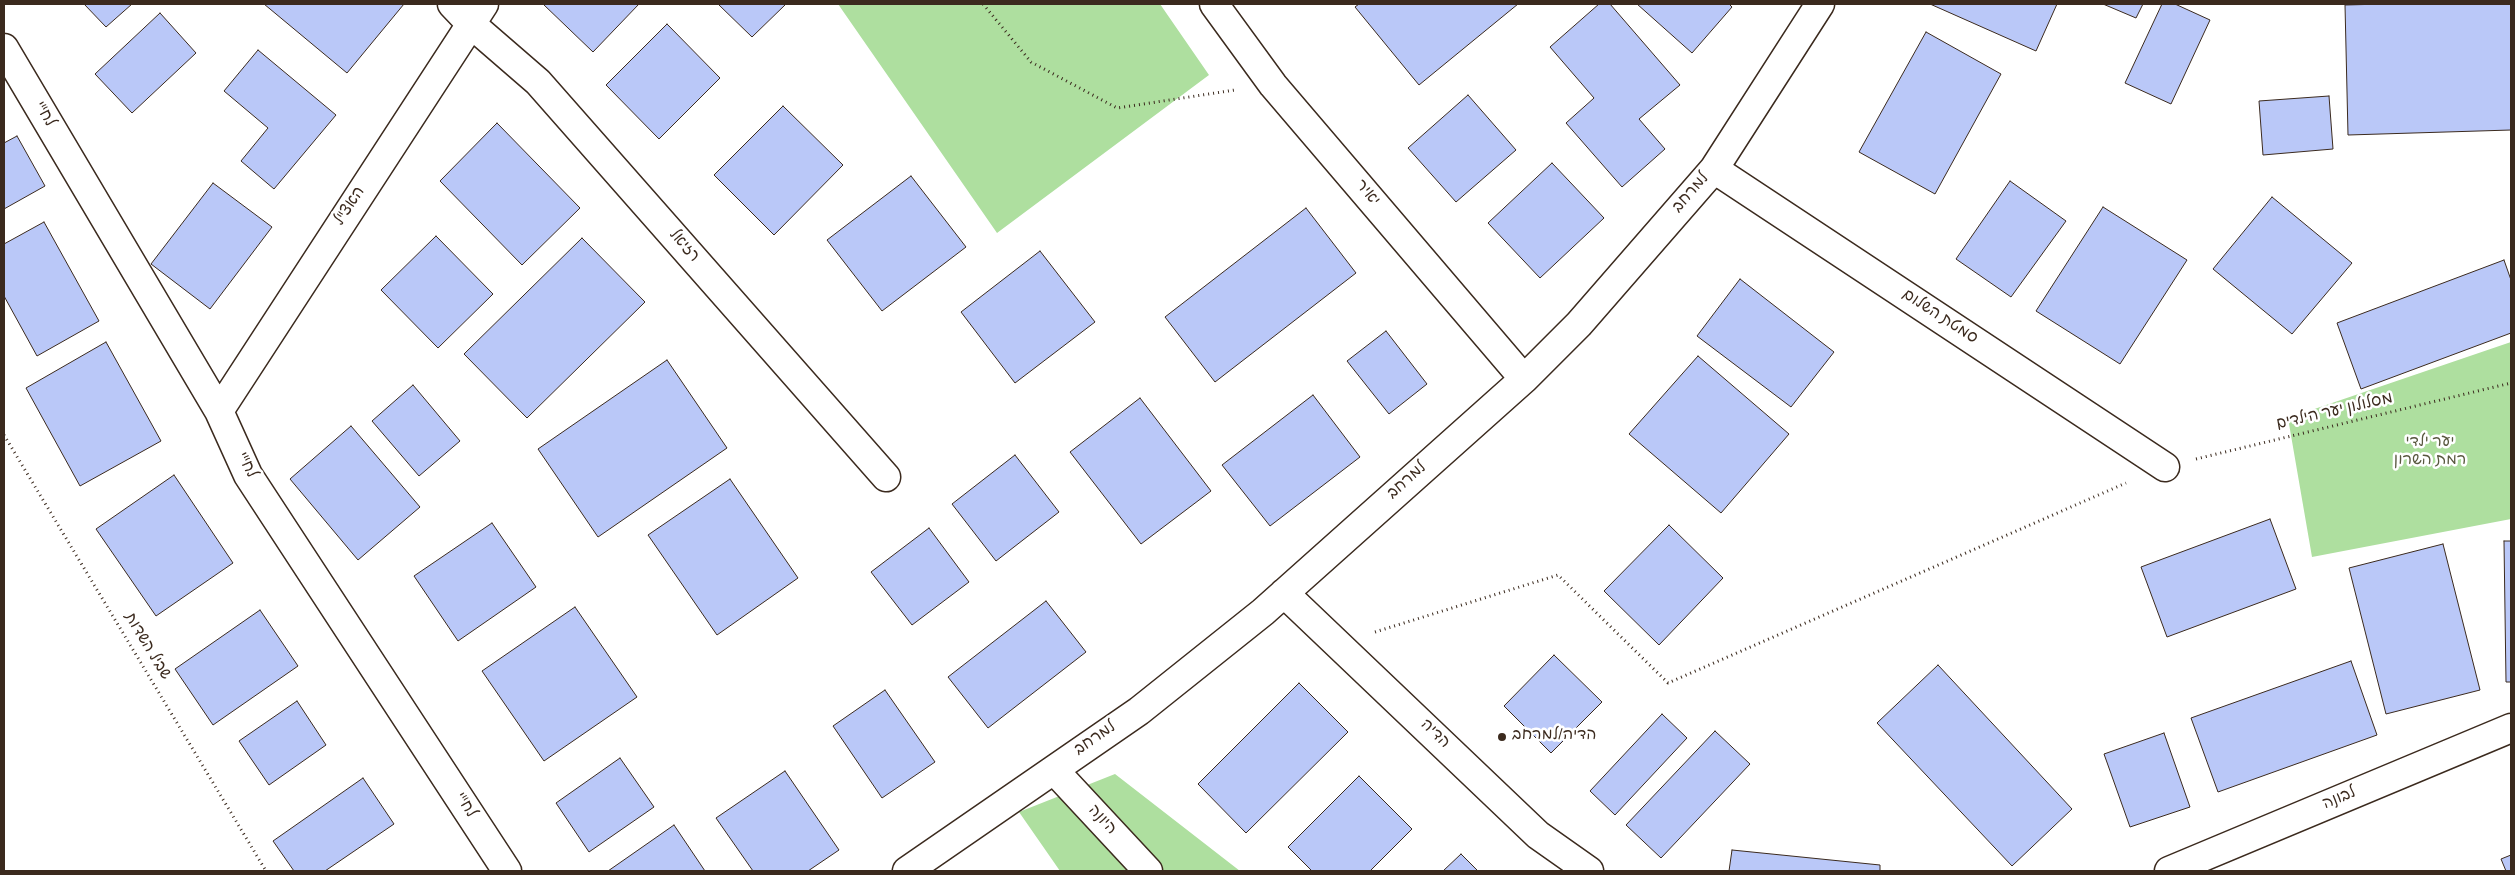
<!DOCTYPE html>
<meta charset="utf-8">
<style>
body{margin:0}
#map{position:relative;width:2515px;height:875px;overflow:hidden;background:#fff;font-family:Dekko,sans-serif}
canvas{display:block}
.frame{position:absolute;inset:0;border:5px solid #3b2a1e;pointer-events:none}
</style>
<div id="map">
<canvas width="2515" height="875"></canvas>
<div class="frame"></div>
</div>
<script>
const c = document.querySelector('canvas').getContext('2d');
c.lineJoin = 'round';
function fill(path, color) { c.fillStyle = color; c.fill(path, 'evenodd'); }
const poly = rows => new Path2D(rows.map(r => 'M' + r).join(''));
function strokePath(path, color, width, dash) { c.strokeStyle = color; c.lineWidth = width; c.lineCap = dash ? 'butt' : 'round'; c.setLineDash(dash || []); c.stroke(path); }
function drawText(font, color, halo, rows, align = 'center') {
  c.font = font + ' Dekko,"Playpen Sans Hebrew",sans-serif'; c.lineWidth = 5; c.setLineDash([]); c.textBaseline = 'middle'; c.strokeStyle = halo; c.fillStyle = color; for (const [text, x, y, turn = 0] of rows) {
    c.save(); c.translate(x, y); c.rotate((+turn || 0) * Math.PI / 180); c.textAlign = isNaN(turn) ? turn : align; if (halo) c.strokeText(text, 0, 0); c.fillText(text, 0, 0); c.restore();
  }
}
fill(poly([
 [838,4,1160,4,1209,75,997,233],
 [2511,342,2511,519,2312,557,2288,418],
 [1115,774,1240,871,1060,871,1019,812]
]), '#aedf9f');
const building = poly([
 [84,4,132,4,106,27,84,4],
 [264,4,404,4,347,73,264,4],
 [543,4,639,4,593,52,543,4],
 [718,4,786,4,752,37,718,4],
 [1359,4,1518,4,1419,85,1355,7,1359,4],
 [1599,4,1610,4,1680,85,1639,119,1665,149,1622,187,1566,123,1594,98,1550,47,1599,4],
 [1637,4,1729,4,1732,7,1692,53,1637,4],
 [1930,4,2057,4,2036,51,1930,4],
 [2103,4,2143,4,2136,18,2103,4],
 [2162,4,2175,4,2210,20,2171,104,2125,83,2162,4],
 [2384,4,2511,4,2511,130,2348,135,2345,5,2384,4],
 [160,13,196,53,132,113,95,74,160,13],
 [667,24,720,78,659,139,606,85,667,24],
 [1926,32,2001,74,1935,194,1859,152,1926,32],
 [258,50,336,115,274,189,241,161,268,128,224,91,258,50],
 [1468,95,1516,150,1456,202,1408,148,1468,95],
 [2329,96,2333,149,2263,155,2259,101,2329,96],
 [783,106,843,165,774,235,714,175,783,106],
 [497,123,580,208,522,265,440,181,497,123],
 [17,136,45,186,4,209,4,143,17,136],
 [1552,163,1604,218,1540,278,1488,223,1552,163],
 [911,176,966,247,882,311,827,240,911,176],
 [2010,181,2066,221,2011,297,1956,259,2010,181],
 [213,183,272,227,210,309,151,264,213,183],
 [2272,197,2352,263,2292,334,2213,269,2272,197],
 [2103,207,2187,260,2120,364,2036,311,2103,207],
 [1306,208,1356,273,1215,382,1165,317,1306,208],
 [44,222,99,321,37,356,4,296,4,244,44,222],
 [436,236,493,294,438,348,381,290,436,236],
 [582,238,645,302,527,418,464,354,582,238],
 [1040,251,1095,322,1015,383,961,312,1040,251],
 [2504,260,2511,280,2511,333,2361,389,2337,323,2504,260],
 [1740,279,1834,352,1791,407,1697,336,1740,279],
 [1386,331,1427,384,1389,414,1347,361,1386,331],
 [106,342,161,441,80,486,26,388,106,342],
 [1698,356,1789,434,1721,513,1629,434,1698,356],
 [667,360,727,448,598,537,538,449,667,360],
 [413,385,460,441,419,476,372,421,413,385],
 [1313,395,1360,457,1270,526,1222,465,1313,395],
 [1140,398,1211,491,1141,544,1070,452,1140,398],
 [351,426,420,507,358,560,290,479,351,426],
 [1015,455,1059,512,996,561,952,504,1015,455],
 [174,475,233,563,156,616,96,529,174,475],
 [730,479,798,578,717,635,648,535,730,479],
 [2270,519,2296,589,2167,637,2141,567,2270,519],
 [492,523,536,587,458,641,414,576,492,523],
 [1669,525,1723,578,1659,645,1604,591,1669,525],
 [929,528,969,582,912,625,871,572,929,528],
 [2504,541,2511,541,2511,682,2506,682,2504,541],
 [2443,544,2480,690,2386,714,2349,568,2443,544],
 [1046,601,1086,652,988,728,948,677,1046,601],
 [575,607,637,697,544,761,482,671,575,607],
 [260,610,298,666,213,725,175,669,260,610],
 [1554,655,1602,702,1551,753,1504,706,1554,655],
 [2351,661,2377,735,2218,792,2191,718,2351,661],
 [1938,665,2072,809,2012,866,1877,723,1938,665],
 [1299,683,1348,732,1246,833,1198,784,1299,683],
 [885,690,935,762,882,798,833,726,885,690],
 [297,701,326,745,269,785,239,741,297,701],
 [1662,714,1687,738,1615,815,1590,791,1662,714],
 [1715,731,1750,764,1661,858,1626,825,1715,731],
 [2164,733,2190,807,2130,827,2104,754,2164,733],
 [620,758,654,807,589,852,556,803,620,758],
 [785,771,839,850,808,871,753,871,716,818,785,771],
 [1359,776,1412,829,1370,871,1312,871,1288,847,1359,776],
 [363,778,394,824,325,871,294,871,273,841,363,778],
 [674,825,705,871,608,871,631,855,674,825],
 [1732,850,1880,865,1880,871,1729,871,1732,850],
 [1461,854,1478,871,1443,871,1461,854],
 [2511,855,2511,871,2506,871,2501,859,2511,855]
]);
fill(building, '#bac8f8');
strokePath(building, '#3b2a1e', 1);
const minor = poly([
 [452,4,471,24,538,82,886,477],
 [1214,4,1273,85,1524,379],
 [4,48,219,411,248,475,507,871],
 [1714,169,2165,467],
 [219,411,484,4],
 [1284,593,1538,835,1589,871],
 [1054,770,1148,871],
 [907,871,1139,711,1263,612,1524,379,1579,324,1714,169,1820,4],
 [2169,871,2511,728]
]);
strokePath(minor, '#3b2a1e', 31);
strokePath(poly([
 [983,4,1031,62,1117,108,1235,90],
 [4,435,266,871],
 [2196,459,2511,383],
 [1375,632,1558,575,1668,683,2126,483]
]), '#3b2a1e', 3, [1, 4]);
strokePath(minor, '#fff', 28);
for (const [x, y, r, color] of [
 [1502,737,5,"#3b2a1e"]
]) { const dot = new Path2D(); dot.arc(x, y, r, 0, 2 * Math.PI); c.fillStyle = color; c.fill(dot); strokePath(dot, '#fff', 2); }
drawText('16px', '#3b2a1e', '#fff', [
 ["לח\"י",43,115,59],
 ["יאיר",1366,194,50],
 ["למרחב",1692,194,-49],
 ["האצ\"ל",351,207,-57],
 ["רזיאל",683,247,49],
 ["סמטת השלום",1939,318,33],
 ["מסלולון יער הילדים",2335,413,-13],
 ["לח\"י",245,466,63],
 ["למרחב",1408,482,-42],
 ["שביל השדות",146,647,59],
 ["הדיה",1434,735,44],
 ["למרחב",1096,740,-35],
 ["לבונה",2340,800,-23],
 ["לח\"י",464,806,57],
 ["היונה",1101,821,47]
]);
drawText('16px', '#58573e', '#fff', [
 ["יער ילדי",2430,444],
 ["רמת השרון",2430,462]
]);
drawText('16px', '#3b2a1e', '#fff', [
 ["הדיה/למרחב",1512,737]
], 'left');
</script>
